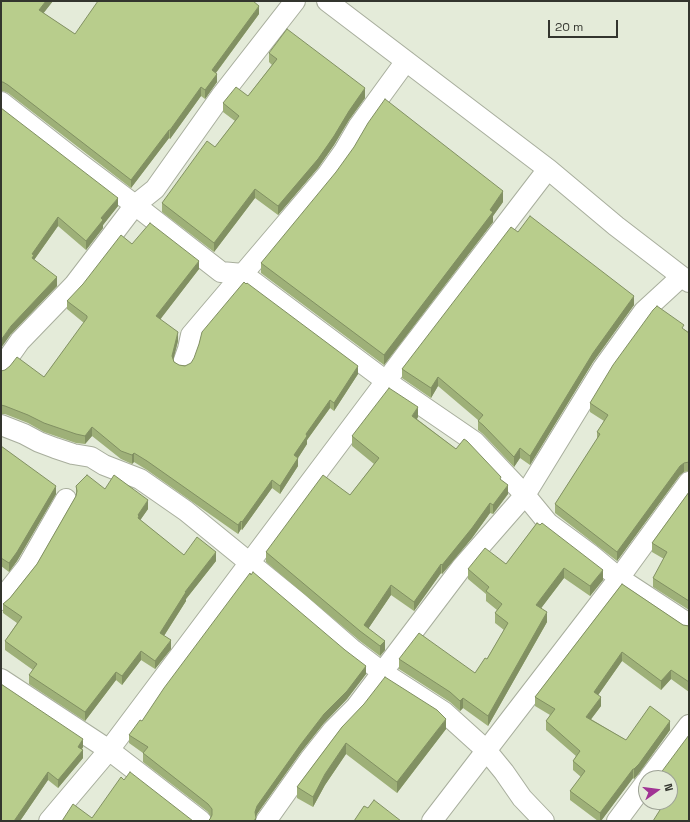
<!DOCTYPE html>
<style>
body{margin:0}
#map{position:relative;width:690px;height:822px;overflow:hidden;background:#e4ebd9;font-family:"Space Grotesk",sans-serif}
canvas{display:block}
.frame{position:absolute;inset:0;border:2px solid #33352e;pointer-events:none}
.north{position:absolute;left:638px;top:770px;width:40px;height:40px;box-sizing:border-box;background:#e4ebd9;border:1px solid #9da295;border-radius:50%;rotate:76deg;font-size:11px;font-weight:700;line-height:16px;text-align:center;color:#33352e}
.north::after{content:'';display:block;margin:auto;width:14px;height:18px;background:#a13494;clip-path:polygon(50% 0,100% 100%,50% 72%,0 100%)}
.scale{position:absolute;left:548px;top:20px;width:70px;height:18px;box-sizing:border-box;border:2px solid #33352e;border-top:0;padding-left:5px;font-size:12px;line-height:14px;white-space:nowrap;color:#33352e;-webkit-text-stroke:3px #e4ebd9;paint-order:stroke}
</style>
<div id="map">
<canvas width="690" height="822"></canvas>
<div class="frame"></div>
<div class="north">N</div>
<div class="scale">20 m</div>
</div>
<script>
const c = document.querySelector('canvas').getContext('2d');
c.lineJoin = 'round';
const poly = rows => new Path2D(rows.map(r => 'M' + r).join(''));
function strokePath(path, color, width, dash) { c.strokeStyle = color; c.lineWidth = width; c.lineCap = dash ? 'butt' : 'round'; c.setLineDash(dash || []); c.stroke(path); }
function fill(path, color) { c.fillStyle = color; c.fill(path, 'evenodd'); }
const street = poly([
 [327,1,548,169,616,226,689,282],
 [1,102,79,163,135,205,155,189,221,96,295,1],
 [183,363,188,349,191,335,327,175,344,151,358,127,406,61],
 [1,368,20,341,74,285,135,205,221,272,243,274,386,381,475,442,525,495,548,523,590,554,619,578,689,624],
 [1,425,24,434,39,442,55,448,73,454,91,457,104,465,140,479,186,511,299,603,353,650,382,672,444,712,486,750,504,772,522,798,544,821],
 [1,600,27,567,66,499],
 [1,679,109,750,201,821],
 [649,778,689,725],
 [49,821,109,750,407,353,548,169],
 [266,821,310,759,333,730,356,707,462,567,525,495,603,368,644,311,681,277],
 [432,821,619,578,689,482],
 [617,821,646,782]
]);
strokePath(street, '#a8ae9d', 22);
strokePath(street, '#fff', 20);
fill(poly([
 [1,1,53,1,43,13,75,34,259,14,216,73,217,82,205,99,201,96,170,139,169,138,131,188,8,93,3,91,1,91],
 [269,53,365,98,349,120,334,145,318,168,278,215,255,198,214,252,162,212,162,203,215,147,235,121,223,112,223,103,248,96,272,65,269,62],
 [1,108,118,206,103,225,103,228,86,250,58,226,34,260,57,286,11,334],
 [503,202,493,216,493,222,384,365,261,273,261,263],
 [518,232,634,305,593,362,530,465,520,458,514,467,483,434,478,430,478,420,438,386,431,398,402,378,402,369],
 [132,244,199,269,160,319,178,341,173,359,174,362,179,365,358,374,334,411,330,408,307,440,307,444,298,458,298,466,280,494,272,488,242,530,241,529,238,534,147,470,134,462,132,464,121,459,92,436,85,444,76,443,44,432,28,423,5,414,1,414,1,371,44,377,84,323,67,309,67,301],
 [684,329,689,333,689,471,684,472,680,475,617,561,555,513,555,504,597,439,597,432,604,421,590,412,590,403],
 [418,417,417,419,456,449,501,480,508,494,493,514,490,513,472,538,442,574,441,573,414,611,391,595,368,629,385,650,380,656,360,641,266,562,266,552,350,495,374,464,352,446,352,436],
 [1,446,56,494,17,561,9,572,1,566],
 [76,486,105,489,148,509,140,520,184,555,216,561,186,599,186,601,164,636,171,649,155,669,141,660,122,685,116,680,85,721,29,684,29,675,33,670,5,650,5,641,17,623,3,613,3,604,10,598,37,564,76,496],
 [689,492,689,610,653,587,653,578,664,559,652,552,652,543],
 [537,523,603,580,590,596,564,578,541,608,547,622,488,726,463,708,460,711,450,702,399,669,399,659,475,673,487,659,504,630,495,623,495,613,497,610,486,601,486,594,468,579,468,569,506,564],
 [622,584,683,625,689,626,689,692,671,679,661,690,622,661,598,695,601,706,591,719,626,740,670,730,639,773,634,779,633,778,601,821,598,821,570,800,570,791,581,777,573,770,573,761,576,756,546,730,546,721,550,715,535,706,535,697],
 [366,674,347,699,324,723,301,752,257,814,256,817,256,821,210,819,211,817,208,812,143,762,143,753,129,743,129,735,142,721],
 [1,684,83,747,82,749,83,758,58,788,48,780,20,821,1,821],
 [342,727,446,729,397,793,346,754,325,785,313,807,297,798,297,787]
]), '#9eb078');
fill(poly([
 [46,1,53,1,39,19,39,10],
 [259,6,259,14,212,78,212,70],
 [217,74,217,82,205,99,205,90],
 [201,87,201,96,170,139,170,130],
 [365,88,365,98,349,120,334,145,318,168,278,215,278,206],
 [169,130,169,138,131,188,131,180],
 [255,189,255,198,214,252,214,243],
 [503,191,503,202,493,216,493,222,384,365,384,355],
 [118,198,118,206,103,225,103,228,86,250,86,241,101,218],
 [58,217,58,226,34,260,32,267,32,254],
 [199,261,199,269,156,325,156,316],
 [57,277,57,286,11,334,1,348,1,340,11,326],
 [634,296,634,305,593,362,530,465,530,456,593,353],
 [178,332,178,341,172,365,172,356],
 [358,366,358,374,334,411,334,403],
 [438,377,438,386,431,398,431,388],
 [330,400,330,408,307,440,307,444,298,458,298,466,280,494,280,486,294,455,306,434],
 [418,407,418,417,412,426,412,416],
 [92,427,92,436,85,444,85,436],
 [520,448,520,458,514,467,514,457],
 [134,453,134,462,132,464,132,455],
 [684,463,684,472,680,475,617,561,617,552,680,466],
 [272,480,272,488,242,530,242,522],
 [508,485,508,494,493,514,493,505],
 [56,486,56,494,17,561,9,572,9,563],
 [148,500,148,509,139,522,138,527,138,515],
 [490,503,490,513,472,538,442,574,442,565],
 [241,521,241,529,238,534,238,525],
 [216,552,216,561,186,599,186,601,160,642,160,633,185,592],
 [441,564,441,573,414,611,414,602],
 [564,568,564,578,536,615,536,605],
 [603,570,603,580,590,596,590,586],
 [391,585,391,595,364,635,364,625],
 [547,612,547,622,488,726,488,716],
 [171,640,171,649,155,669,155,661],
 [385,641,385,650,380,656,380,646],
 [141,651,141,660,122,685,122,676],
 [622,652,622,661,594,701,594,692],
 [366,666,366,674,347,699,324,723,301,752,257,814,255,819,256,818,256,821,254,821,255,812,257,806,301,744,324,714],
 [671,670,671,679,661,690,661,681],
 [116,672,116,680,85,721,85,712],
 [601,697,601,706,586,726,586,717],
 [463,698,463,708,460,711,460,701],
 [446,719,446,729,397,793,397,782],
 [670,721,670,730,639,773,634,779,634,769],
 [83,739,83,747,78,755,78,747],
 [346,743,346,754,325,785,313,807,313,797,325,774],
 [83,750,83,758,58,788,58,780],
 [633,769,633,778,601,821,600,821,600,813],
 [48,772,48,780,20,821,14,821]
]), '#819062');
const building = poly([
 [1,1,46,1,39,10,75,34,98,1,253,1,259,6,212,70,217,74,205,90,201,87,170,130,169,130,131,180,8,85,3,82,1,82,1,1],
 [287,29,365,88,349,111,334,136,318,159,278,206,255,189,214,243,162,203,207,141,215,147,239,116,223,103,236,87,248,96,277,59,269,53,287,29],
 [385,99,503,191,490,210,493,212,384,355,261,263,336,172,354,147,368,123,385,99],
 [1,108,118,198,101,218,103,220,86,241,58,217,32,254,34,255,32,258,57,277,11,326,1,340,1,108],
 [530,216,634,296,593,353,530,456,520,448,514,457,483,425,478,421,483,415,438,377,431,388,402,369,511,227,518,232,530,216],
 [150,223,199,261,156,316,178,332,172,356,174,362,179,365,185,366,191,363,194,358,199,344,202,332,244,282,246,284,247,283,358,366,334,403,330,400,306,434,307,436,294,455,298,458,280,486,272,480,242,522,241,521,238,525,147,461,134,453,132,455,121,451,92,427,85,436,76,434,44,423,28,415,5,406,1,405,1,371,5,370,10,366,17,357,44,377,87,318,87,316,67,301,83,284,121,235,132,244,150,223],
 [657,306,684,325,682,328,689,333,689,462,684,463,680,466,617,552,555,504,600,434,597,432,608,415,590,403,613,365,653,310,657,306],
 [389,388,418,407,412,416,456,449,464,439,467,441,501,477,500,479,508,485,493,505,490,503,472,528,442,565,441,564,414,602,391,585,364,625,385,641,380,646,360,631,266,552,323,475,350,495,379,458,352,436,389,388],
 [1,446,56,486,17,552,9,563,1,558,1,446],
 [87,475,105,489,114,475,148,500,138,515,139,516,138,518,184,555,197,537,216,552,185,592,186,592,160,633,171,640,155,661,141,651,122,676,116,672,85,712,29,675,37,664,5,641,22,617,3,604,10,598,37,564,76,496,77,491,76,486,87,475],
 [689,492,689,601,653,578,667,552,652,543,689,492],
 [537,523,540,525,542,523,603,570,590,586,564,568,536,605,547,612,488,716,463,698,460,701,450,692,399,659,419,633,475,673,485,658,487,659,508,623,495,613,502,604,486,591,489,587,468,569,485,548,506,564,537,523],
 [253,572,345,650,366,666,347,691,324,714,301,744,257,806,255,812,256,818,254,821,208,821,210,819,212,815,212,809,208,804,143,753,148,747,129,735,140,720,142,721,164,688,250,573,251,575,253,572],
 [622,584,683,625,689,626,689,682,671,670,661,681,622,652,594,692,601,697,586,717,626,740,650,706,670,721,639,764,634,769,633,769,600,813,570,791,585,771,573,761,580,751,546,721,555,709,535,697,622,584],
 [385,677,437,710,446,719,397,782,346,743,325,774,313,797,297,787,342,727,364,704,385,677],
 [1,684,83,739,78,747,83,750,58,780,48,772,14,821,1,821,1,684],
 [689,735,689,821,653,821,665,802,670,802,670,778,657,778,689,735],
 [130,772,193,821,62,821,73,804,92,818,121,777,124,780,130,772],
 [374,800,401,821,354,821,364,806,368,808,374,800]
]);
fill(building, '#b8cd8c');
strokePath(building, '#819062', 1);
</script>
